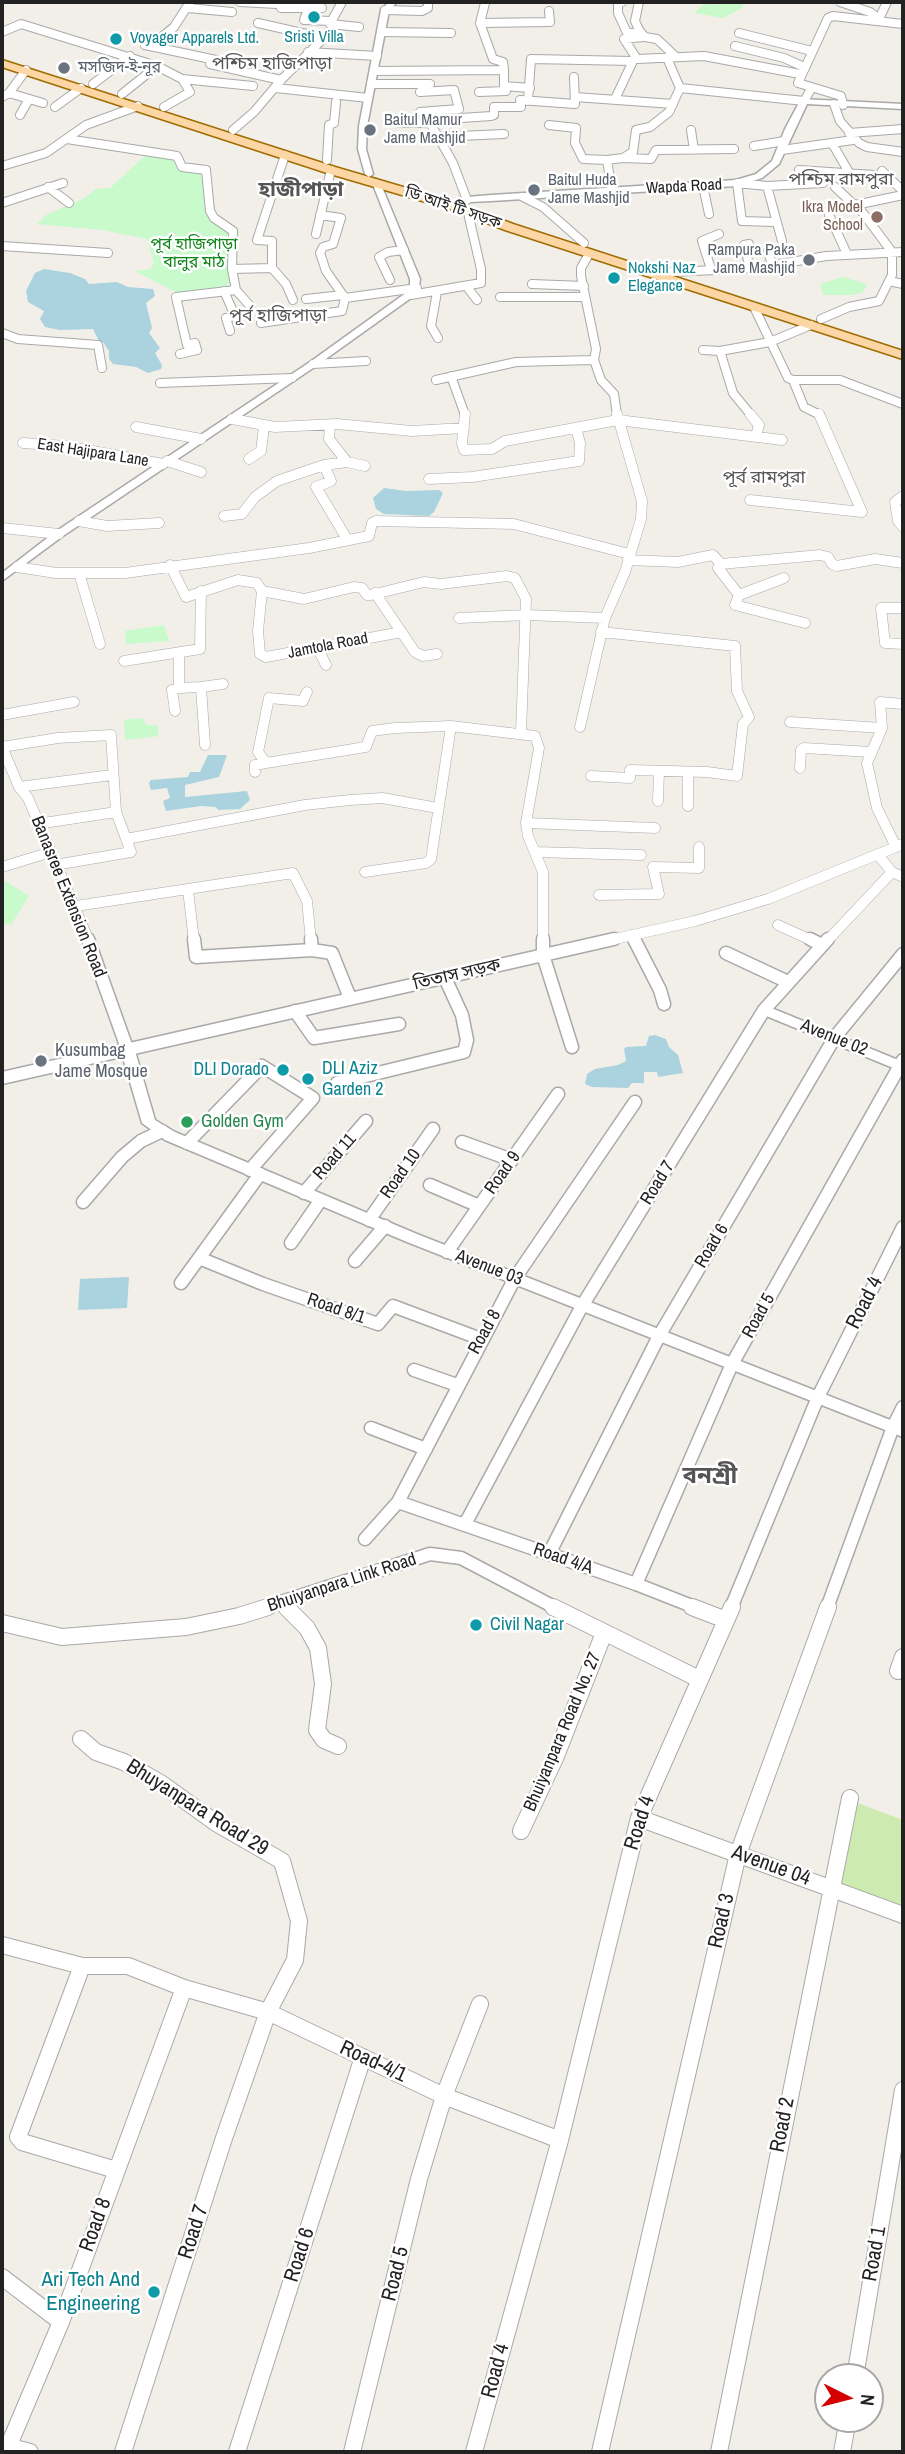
<!DOCTYPE html>
<meta charset="utf-8">
<style>
body{margin:0}
#map{position:relative;width:905px;height:2454px;overflow:hidden;background:#f2efe9;font-family:"Archivo Narrow",sans-serif}
canvas{display:block}
.frame{position:absolute;inset:0;border:4px solid #222;pointer-events:none}
.north{position:absolute;left:814px;top:2363px;width:70px;height:70px;box-sizing:border-box;background:#fff;border:2px solid #a7a7a7;border-radius:50%;rotate:96deg;font-size:19px;font-weight:700;line-height:28px;text-align:center;color:#222}
.north::after{content:'';display:block;margin:auto;width:24px;height:32px;background:#d40000;clip-path:polygon(50% 0,100% 100%,50% 72%,0 100%)}
</style>
<div id="map">
<canvas width="905" height="2454"></canvas>
<div class="frame"></div>
<div class="north">N</div>
</div>
<script>
const c = document.querySelector('canvas').getContext('2d');
c.lineJoin = 'round';
function fill(path, color) { c.fillStyle = color; c.fill(path, 'evenodd'); }
const poly = rows => new Path2D(rows.map(r => 'M' + r).join(''));
function strokePath(path, color, width, dash) { c.strokeStyle = color; c.lineWidth = width; c.lineCap = dash ? 'butt' : 'round'; c.setLineDash(dash || []); c.stroke(path); }
function drawText(font, color, halo, rows, align = 'center') {
  c.font = font + ' "Archivo Narrow","Noto Sans Bengali",sans-serif'; c.lineWidth = 5; c.setLineDash([]); c.textBaseline = 'middle'; c.strokeStyle = halo; c.fillStyle = color; for (const [text, x, y, turn = 0] of rows) {
    c.save(); c.translate(x, y); c.rotate((+turn || 0) * Math.PI / 180); c.textAlign = isNaN(turn) ? turn : align; if (halo) c.strokeText(text, 0, 0); c.fillText(text, 0, 0); c.restore();
  }
}
fill(poly([
 [858,1803,903,1820,903,1908,834,1884]
]), '#cdebb0');
fill(poly([
 [720,2,744,4,742,8,723,18,694,13,704,4,715,5],
 [146,155,175,159,176,166,207,174,218,220,239,229,233,277,222,292,181,295,135,271,150,269,154,263,147,239,102,230,37,224,46,215,83,199,96,189,110,188],
 [843,277,867,284,863,292,853,295,823,295,820,284],
 [164,625,169,641,126,644,125,631],
 [142,718,146,725,157,725,159,736,125,740,124,720],
 [2,879,29,896,11,925,2,923]
]), '#c8facc');
fill(poly([
 [44,269,70,273,85,279,89,284,117,282,128,287,153,289,155,296,146,303,152,328,149,333,160,348,155,353,162,365,161,369,148,373,136,367,113,364,109,359,109,351,103,342,99,341,93,329,60,330,45,327,40,319,44,311,28,302,26,291,35,273],
 [384,488,406,491,439,490,443,493,434,512,429,516,384,514,376,509,373,498],
 [208,755,227,755,219,777,185,785,185,797,247,791,250,800,240,809,219,810,215,807,201,806,166,811,163,801,170,798,167,788,151,790,149,783,151,780,188,777,190,772,200,772],
 [655,1035,666,1039,669,1047,678,1055,683,1073,658,1077,657,1072,644,1072,644,1083,632,1083,628,1088,592,1087,585,1084,587,1074,595,1069,618,1065,626,1061,624,1049,626,1047,646,1046,649,1036],
 [129,1277,127,1308,78,1310,80,1279]
]), '#aad3df');
const minorFar3 = poly([
 [240,2,277,4],
 [342,2,330,24,359,27],
 [622,2,618,3,618,13,627,33,639,33,643,37,624,39,637,59,704,56,800,74],
 [639,2,635,21,639,30,645,37,657,39,676,57],
 [840,2,870,12,882,21],
 [485,3,480,23,550,22,549,11],
 [188,8,232,12],
 [281,8,322,8],
 [308,9,304,20,331,21],
 [385,10,422,11,428,8,428,2],
 [879,19,887,2],
 [480,23,493,59,503,62,504,70],
 [2,32,21,24,157,66,182,79,190,92,164,107],
 [381,32,451,33],
 [739,33,812,51],
 [147,44,158,40,174,27,190,2],
 [145,45,216,60,210,64,281,80],
 [735,46,784,58,804,67],
 [308,52,377,56],
 [667,58,680,88],
 [374,71,504,70,504,86,530,88],
 [182,79,253,86],
 [93,84,130,56],
 [371,84,430,84],
 [276,88,368,98],
 [680,88,804,101,811,89],
 [420,92,454,90,459,109,420,112],
 [479,92,506,91],
 [9,93,43,103],
 [122,94,157,66],
 [2,97,9,93,26,70],
 [575,97,673,104],
 [528,101,531,59,633,61,615,99],
 [834,104,840,121,859,143,867,147,903,152],
 [843,105,841,96,798,83,828,18,833,16,903,24],
 [55,107,81,88],
 [432,114,432,126,453,163,467,200],
 [20,115,29,99],
 [432,120,491,116,494,115,494,107,521,107,520,100,575,104,574,77],
 [399,123,432,123],
 [549,125,576,128,575,143,583,159,607,160],
 [233,130,254,112,281,80,324,38,258,23],
 [691,130,694,150],
 [849,133,903,129],
 [436,137,504,134],
 [67,139,177,156,182,167,206,170,210,211,214,218,233,231,232,269],
 [832,143,850,174],
 [754,146,785,141],
 [782,150,853,140],
 [285,155,257,240,272,241,272,268,286,284,293,300],
 [623,158,651,159,656,150,734,149],
 [327,160,329,125,334,123,336,102],
 [2,166,46,153,86,125,138,106],
 [799,170,874,175],
 [882,171,903,191],
 [703,186,709,214],
 [767,186,782,241],
 [48,187,69,203],
 [612,191,607,160,623,158,633,152,636,130,650,127,669,112,680,88],
 [523,197,543,207,584,243],
 [2,203,63,183],
 [855,205,903,195],
 [829,215,847,254],
 [775,222,742,221,737,183,767,186,823,183],
 [316,234,331,170],
 [749,244,744,245,750,268],
 [2,246,108,253],
 [589,254,581,268,581,276,596,349,594,360,601,380,614,394,617,415],
 [772,266,768,250,783,250],
 [711,269,702,241,719,234],
 [672,272,757,268,826,256,903,252],
 [390,280,379,257,388,252,404,250],
 [889,281,903,284],
 [532,284,584,286],
 [467,287,477,300],
 [236,290,251,307],
 [224,291,235,316,226,318,230,331],
 [437,292,431,326,438,338],
 [411,295,481,283,481,269,468,213],
 [500,297,585,297],
 [345,298,417,288],
 [306,299,343,295],
 [754,307,788,378,793,380,804,407,820,415],
 [821,319,849,307,879,301,892,275,892,252,863,213,835,187],
 [261,323,342,311,345,298,326,271,320,253,323,247,333,244,341,218,320,215],
 [2,333,18,339,98,345,102,368],
 [703,350,720,351,733,393,751,415],
 [720,351,770,342,811,325],
 [180,354,197,350,195,343,187,345,176,297,236,290,232,269,272,268],
 [313,364,366,361],
 [451,376,465,415],
 [436,380,516,362,594,360],
 [793,380,840,380,903,404],
 [160,383,292,378]
]);
const minorFar2 = poly([
 [465,414,462,443,464,450,492,449,505,441,618,420,782,440],
 [750,414,759,425,756,436],
 [232,419,275,427,337,424,412,431,464,428],
 [330,425,329,439,347,462,365,466],
 [136,427,201,439],
 [23,443,65,446,163,464],
 [249,459,261,451,264,427],
 [167,461,201,472],
 [324,465,331,481,316,487,347,539],
 [429,479,472,477,579,461,580,443,576,428],
 [903,496,895,502,898,521,903,527],
 [750,500,862,512,819,414],
 [224,516,242,514,255,497,277,481,324,465,347,462],
 [79,521,107,526,159,523],
 [2,528,59,534],
 [628,560,678,562,713,555,721,564,718,568,739,595],
 [721,564,820,555,828,557,832,564,837,566,875,559,903,563],
 [170,565,186,597,238,580,257,583,262,591,258,631,260,654,266,657,402,632],
 [17,567,56,573,125,573,309,548,369,536,372,523,376,521,514,524,629,554],
 [79,573,100,644],
 [784,578,739,595,735,605,805,623],
 [262,591,304,599,354,587,362,588,367,595,371,595,424,582,441,584,507,576,515,578,526,599,521,732],
 [375,593,415,652,423,656,437,654],
 [903,608,881,608,885,643,903,644],
 [459,618,527,615,605,618],
 [318,649,326,665],
 [179,653,179,688,201,687,205,745],
 [124,661,200,649,201,591],
 [201,687,223,684],
 [307,692,303,701,269,698,258,752,266,763,366,747,372,731,395,728,451,726,535,736,539,748,526,823,528,836,543,872,543,941],
 [175,711,172,690,179,688],
 [2,715,74,702],
 [790,722,882,728],
 [580,727,605,618,625,572,641,519,642,501,617,414],
 [2,747,19,787,28,798,89,941],
 [2,747,58,738,111,735,116,812],
 [800,768,801,750,804,748,871,752],
 [255,772,255,765,266,763],
 [688,772,688,806],
 [591,776,630,778,630,770,707,772,737,776,743,724,749,717,737,691,735,646,601,632],
 [19,787,112,775],
 [658,801,659,771],
 [526,823,655,828],
 [37,824,116,812,131,852,55,865],
 [126,839,305,805,350,800,382,798,438,808],
 [896,847,877,808,867,763,882,728,880,702,903,704],
 [535,852,641,855],
 [878,855,892,872,903,877],
 [2,867,51,852],
 [365,872,426,863,431,859,451,726],
 [188,890,194,941],
 [599,895,659,894,653,867,699,868,699,847],
 [76,906,293,873,307,901,311,941],
 [778,925,813,941],
 [632,935,635,941],
 [606,941,695,921,768,899,903,844],
 [827,941,892,872]
]);
const minorFar1 = poly([
 [88,939,128,1051],
 [194,939,196,957,312,950],
 [311,939,312,950,332,953,350,998],
 [543,939,543,955,572,1047],
 [634,939,660,990,664,1004],
 [810,939,822,945],
 [726,953,788,982],
 [295,1011,314,1038,399,1024],
 [2,1078,614,939],
 [337,1083,464,1052,467,1040,462,1015,445,978],
 [462,1142,512,1160],
 [187,1143,262,1066,313,1098,250,1170],
 [430,1185,479,1206],
 [304,1193,366,1121],
 [83,1202,122,1157,141,1141,162,1131],
 [369,1220,433,1129],
 [291,1243,320,1201],
 [447,1252,558,1094],
 [199,1258,263,1284,378,1324,393,1306,481,1339],
 [355,1261,385,1226],
 [181,1283,260,1174],
 [414,1370,457,1385],
 [371,1428,426,1449],
 [398,1502,636,1584,697,1608],
 [465,1524,582,1306,764,1010,828,939],
 [365,1539,398,1502,515,1278,635,1102],
 [549,1554,659,1336,835,1037,903,954],
 [636,1584,732,1364,903,1060],
 [282,1603,287,1608],
 [263,1608,430,1554,461,1558,556,1608],
 [731,1608,818,1397,903,1227],
 [827,1608,893,1427,903,1407]
]);
const minor = poly([
 [286,1607,307,1628,318,1648,323,1684,317,1730,324,1740,338,1746],
 [553,1607,699,1679],
 [692,1607,726,1620],
 [2,1623,62,1637,186,1627,239,1616,268,1607],
 [898,1671,903,1657],
 [81,1739,96,1752,124,1762,162,1784,216,1823,282,1861,299,1921,295,1960,268,2012,224,2138,123,2452],
 [639,1818,903,1915],
 [521,1831,556,1756,604,1633],
 [2,1945,82,1966,128,1966,184,1988],
 [82,1966,18,2137,22,2142,116,2170],
 [2,2277,61,2322],
 [855,2377,903,2090],
 [3,2445,30,2452],
 [6,2452,61,2322,184,1988,268,2012,444,2096,560,2140],
 [237,2452,363,2057],
 [352,2452,419,2179,444,2096,480,2004],
 [474,2452,560,2140,639,1818,732,1607],
 [600,2452,738,1854,828,1607],
 [719,2452,850,1798],
 [842,2452,848,2419]
]);
const tertiary = poly([
 [389,2,397,2,389,11,367,126,366,149,373,174,369,177,365,174,358,149,359,126,381,10,389,2],
 [801,99,903,104,903,109,807,104,779,164,762,178,737,186,491,201,470,202,464,206,460,203,467,197,491,195,736,180,756,174,772,161,785,129,801,99],
 [376,179,380,182,420,279,418,293,316,366,63,536,2,581,2,573,55,532,310,362,410,290,410,279,372,182,376,179],
 [764,1005,903,1062,903,1072,759,1013,758,1010,759,1007,764,1005],
 [128,1046,135,1051,155,1120,175,1132,417,1234,903,1425,903,1437,407,1242,165,1140,142,1123,121,1051,128,1046]
]);
const primary = poly([
 [2,60,335,167,461,204,513,224,903,351,903,359,505,230,453,210,327,173,2,67,2,60]
]);
strokePath(minorFar3, '#a9a9a9', 10);
strokePath(minorFar2, '#a9a9a9', 11);
strokePath(minorFar1, '#a9a9a9', 15);
strokePath(minor, '#a9a9a9', 18);
strokePath(tertiary, '#a9a9a9', 3);
strokePath(primary, '#a06b00', 3);
strokePath(minorFar3, '#fff', 8);
strokePath(minorFar2, '#fff', 10);
strokePath(minorFar1, '#fff', 12);
strokePath(minor, '#fff', 16);
fill(tertiary, '#fff');
fill(primary, '#fcd6a4');
for (const [x, y, r, color] of [
 [314,17,7,"#0f9aa8"],
 [116,39,7,"#0f9aa8"],
 [64,68,7,"#6b7280"],
 [370,130,7,"#6b7280"],
 [534,190,7,"#6b7280"],
 [877,217,7,"#8d6e63"],
 [809,260,7,"#6b7280"],
 [614,278,7,"#0f9aa8"],
 [41,1061,7,"#6b7280"],
 [283,1070,7,"#0f9aa8"],
 [308,1079,7,"#0f9aa8"],
 [187,1122,7,"#2e9e5b"],
 [476,1625,7,"#0f9aa8"],
 [154,2292,7,"#0f9aa8"]
]) { const dot = new Path2D(); dot.arc(x, y, r, 0, 2 * Math.PI); c.fillStyle = color; c.fill(dot); strokePath(dot, '#fff', 2.5); }
drawText('16px', '#0d838f', '#fff', [
 ["Sristi Villa",314,38,"center"],
 ["Voyager Apparels Ltd.",130,39],
 ["Nokshi Naz",628,269],
 ["Elegance",628,287]
], 'left');
drawText('16px', '#5b616d', '#fff', [
 ["মসজিদ-ই-নূর",78,68],
 ["Baitul Mamur",384,121],
 ["Jame Mashjid",384,139],
 ["Baitul Huda",548,181],
 ["Jame Mashjid",548,199],
 ["Rampura Paka",795,251,"right"],
 ["Jame Mashjid",795,269,"right"]
], 'left');
drawText('16px', '#222', '#fff', [
 ["Wapda Road",684,187,-3],
 ["ডি আই টি সড়ক",453,208,19],
 ["East Hajipara Lane",93,453,9],
 ["Jamtola Road",328,646,-11]
]);
drawText('16px', '#785e54', '#fff', [
 ["Ikra Model",863,208],
 ["School",863,226]
], 'right');
drawText('16px', '#0c8416', '#fff', [
 ["পূর্ব হাজিপাড়া",194,245],
 ["বালুর মাঠ",194,263]
]);
drawText('18px', '#555', '#fff', [
 ["পশ্চিম হাজিপাড়া",272,64],
 ["পশ্চিম রামপুরা",841,180],
 ["পূর্ব হাজিপাড়া",278,316],
 ["পূর্ব রামপুরা",764,478]
]);
drawText('18px', '#222', '#fff', [
 ["Banasree Extension Road",68,897,68],
 ["তিতাস সড়ক",457,975,-13],
 ["Avenue 02",834,1038,22],
 ["Road 11",335,1157,-49],
 ["Road 9",503,1173,-55],
 ["Road 10",401,1174,-55],
 ["Road 7",658,1183,-58],
 ["Road 6",712,1246,-59],
 ["Avenue 03",489,1268,21],
 ["Road 8/1",336,1309,19],
 ["Road 5",759,1316,-61],
 ["Road 8",485,1332,-61],
 ["Road 4/A",563,1559,19],
 ["Bhuiyanpara Link Road",342,1583,-18],
 ["Bhuiyanpara Road No. 27",563,1732,-67]
]);
drawText('18px', '#5b616d', '#fff', [
 ["Kusumbag",55,1051],
 ["Jame Mosque",55,1072]
], 'left');
drawText('18px', '#0d838f', '#fff', [
 ["DLI Aziz",322,1069],
 ["Garden 2",322,1090],
 ["DLI Dorado",269,1070,"right"],
 ["Civil Nagar",490,1625]
], 'left');
drawText('18px', '#27864d', '#fff', [
 ["Golden Gym",201,1122]
], 'left');
drawText('bold 21px', '#555', '#fff', [
 ["হাজীপাড়া",301,190]
]);
drawText('21px', '#222', '#fff', [
 ["Road 4",865,1303,-63],
 ["Bhuyanpara Road 29",197,1808,32],
 ["Road 4",640,1823,-72],
 ["Avenue 04",771,1866,20],
 ["Road 3",722,1921,-77],
 ["Road-4/1",373,2062,25],
 ["Road 2",783,2125,-79],
 ["Road 8",96,2225,-70],
 ["Road 7",194,2232,-72],
 ["Road 1",875,2254,-80],
 ["Road 6",300,2255,-72],
 ["Road 5",396,2274,-76],
 ["Road 4",496,2371,-75]
]);
drawText('21px', '#0d838f', '#fff', [
 ["Ari Tech And",140,2280],
 ["Engineering",140,2304]
], 'right');
drawText('bold 24px', '#555', '#fff', [
 ["বনশ্রী",710,1477]
]);
</script>
